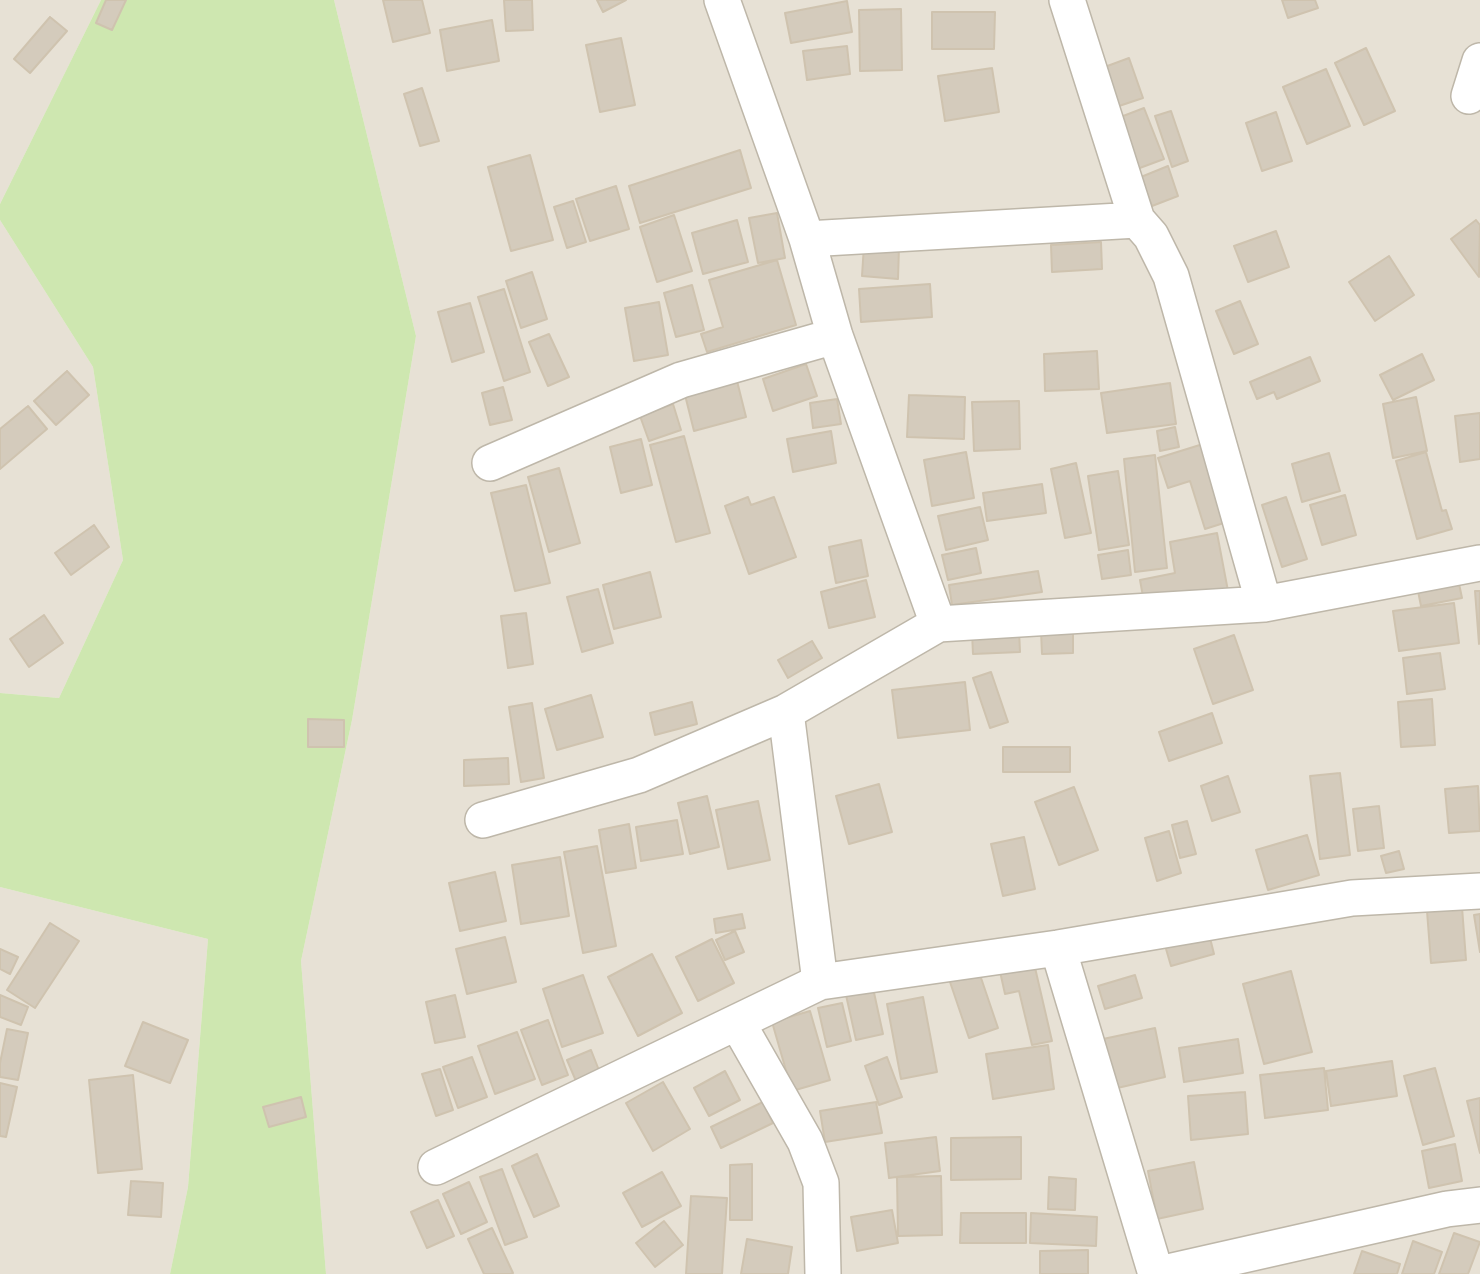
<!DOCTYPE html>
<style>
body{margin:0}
canvas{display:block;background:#f3efe7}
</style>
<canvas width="1480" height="1274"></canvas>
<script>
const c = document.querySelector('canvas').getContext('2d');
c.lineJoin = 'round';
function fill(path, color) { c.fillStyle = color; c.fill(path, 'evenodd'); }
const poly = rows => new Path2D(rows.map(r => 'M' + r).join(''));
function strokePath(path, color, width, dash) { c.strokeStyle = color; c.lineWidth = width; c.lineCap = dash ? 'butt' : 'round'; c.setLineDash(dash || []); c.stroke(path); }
fill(poly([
 [0,0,101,0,0,204],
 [334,0,1480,0,1480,1274,326,1274,301,961,352,720,416,336],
 [0,220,93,367,123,560,59,698,0,693],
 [0,887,208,939,188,1187,170,1274,0,1274]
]), '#e7e1d5');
fill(poly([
 [101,0,334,0,416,336,352,720,301,961,326,1274,170,1274,188,1187,208,939,0,887,0,693,59,698,123,560,93,367,0,220,0,204]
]), '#cee7b0');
const building = poly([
 [106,0,126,0,112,30,96,23,106,0],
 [383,0,422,0,430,33,393,42,383,0],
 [504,0,532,0,533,30,506,31,504,0],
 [597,0,626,0,603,12,597,0],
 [1282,0,1315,0,1318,8,1288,18,1282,0],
 [847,1,852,32,791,43,785,13,847,1],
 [901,9,902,70,860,71,859,10,901,9],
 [932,12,995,12,994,49,932,49,932,12],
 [50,17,67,31,30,73,14,59,50,17],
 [492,20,499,61,447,71,440,30,492,20],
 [621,38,635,105,600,112,586,45,621,38],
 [847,46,850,74,807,80,803,51,847,46],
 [1366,48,1395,111,1364,125,1335,63,1366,48],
 [1129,58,1143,98,1116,107,1102,68,1129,58],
 [992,68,999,112,945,121,938,76,992,68],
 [1326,69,1350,126,1307,144,1283,87,1326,69],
 [422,88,439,141,420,146,404,94,422,88],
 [1144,108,1164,159,1137,169,1118,118,1144,108],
 [1171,111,1188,161,1172,167,1155,116,1171,111],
 [1276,112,1292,161,1262,171,1246,123,1276,112],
 [740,150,751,188,640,223,629,186,740,150],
 [530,155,553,240,511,251,488,167,530,155],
 [1168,166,1178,196,1152,206,1141,177,1168,166],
 [616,186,629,229,590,241,576,199,616,186],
 [573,201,586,242,567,248,554,207,573,201],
 [777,213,785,258,758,263,749,218,777,213],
 [674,215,692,271,657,282,640,227,674,215],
 [737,220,748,262,703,274,692,233,737,220],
 [1476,220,1480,225,1479,277,1451,239,1476,220],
 [1276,231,1289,267,1248,282,1234,246,1276,231],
 [1101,242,1102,269,1052,272,1051,245,1101,242],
 [864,245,899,247,898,279,862,276,864,245],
 [1389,256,1414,295,1375,321,1349,282,1389,256],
 [777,260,796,325,707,352,701,334,723,327,709,280,777,260],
 [532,272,547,319,521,328,506,281,532,272],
 [930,284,932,317,861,322,859,289,930,284],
 [692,285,704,330,676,337,664,293,692,285],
 [504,289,530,372,504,381,478,297,504,289],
 [1240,301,1258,344,1234,354,1216,311,1240,301],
 [659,302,668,355,634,361,625,308,659,302],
 [470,303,484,352,452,362,438,312,470,303],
 [549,334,569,377,548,386,529,342,549,334],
 [1097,351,1099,389,1045,391,1044,354,1097,351],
 [1422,354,1434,380,1393,400,1380,375,1422,354],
 [1310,357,1320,381,1277,399,1274,392,1257,399,1250,382,1310,357],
 [806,364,817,396,773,411,763,379,806,364],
 [67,371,89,395,56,425,34,401,67,371],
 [737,381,746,417,694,431,685,395,737,381],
 [1170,383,1176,424,1107,433,1101,393,1170,383],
 [503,387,512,420,490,425,482,393,503,387],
 [909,395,965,397,964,439,907,437,909,395],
 [1416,397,1427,451,1393,458,1383,404,1416,397],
 [837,399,841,424,813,428,810,403,837,399],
 [1019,401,1020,449,974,451,972,402,1019,401],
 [673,404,681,430,649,441,640,416,673,404],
 [28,406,47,429,0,469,0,429,28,406],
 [1480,413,1480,459,1460,462,1455,416,1480,413],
 [1175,427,1179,447,1160,451,1157,431,1175,427],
 [831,431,836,463,793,472,787,439,831,431],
 [684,436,710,533,676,542,650,445,684,436],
 [641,439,652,485,621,493,610,447,641,439],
 [1203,444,1227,522,1205,529,1190,481,1168,488,1158,458,1203,444],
 [966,452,974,498,932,506,924,460,966,452],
 [1426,452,1442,511,1446,510,1452,529,1417,539,1396,461,1426,452],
 [1329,453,1340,491,1302,502,1292,464,1329,453],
 [1155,455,1167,568,1135,572,1124,459,1155,455],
 [1076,463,1091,533,1065,538,1051,469,1076,463],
 [559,468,580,543,549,552,528,477,559,468],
 [1118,471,1129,545,1099,550,1088,476,1118,471],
 [1042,484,1046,513,987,521,983,493,1042,484],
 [526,485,550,583,515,591,491,493,526,485],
 [1345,495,1356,535,1322,545,1310,505,1345,495],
 [748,497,751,505,774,497,796,557,749,574,725,506,748,497],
 [1286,497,1307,559,1282,567,1262,505,1286,497],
 [980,507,988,540,946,550,938,516,980,507],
 [94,525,109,547,71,575,55,553,94,525],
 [1217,533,1228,591,1144,602,1140,580,1175,573,1170,542,1217,533],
 [861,540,868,576,836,583,829,547,861,540],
 [976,548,981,573,948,580,942,555,976,548],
 [1128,550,1131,575,1102,579,1098,555,1128,550],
 [1038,571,1042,592,952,605,949,585,1038,571],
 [650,572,661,617,614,629,603,585,650,572],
 [1457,574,1462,598,1421,606,1416,581,1457,574],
 [866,580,875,617,829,628,821,592,866,580],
 [598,589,613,643,582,652,567,597,598,589],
 [1475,591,1480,591,1479,644,1475,591],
 [1454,603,1459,643,1399,651,1393,611,1454,603],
 [526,613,533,664,508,668,501,616,526,613],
 [44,615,63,643,29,667,10,639,44,615],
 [1019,630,1020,652,973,654,972,633,1019,630],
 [1073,630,1073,653,1042,654,1041,631,1073,630],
 [1234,635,1253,690,1213,704,1194,649,1234,635],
 [812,641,822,658,788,678,778,660,812,641],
 [1440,653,1445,689,1407,694,1403,658,1440,653],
 [991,672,1008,722,990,728,973,678,991,672],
 [965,682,970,730,898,738,892,690,965,682],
 [591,695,603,737,557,750,545,709,591,695],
 [1432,699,1435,745,1401,747,1398,702,1432,699],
 [692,702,697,724,655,735,650,713,692,702],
 [532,703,544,778,521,782,509,707,532,703],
 [1212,713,1222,743,1169,761,1159,732,1212,713],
 [308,719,344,720,344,747,308,747,308,719],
 [1003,747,1070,747,1070,772,1003,772,1003,747],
 [508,758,509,784,464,786,464,760,508,758],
 [1340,773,1350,855,1320,859,1310,776,1340,773],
 [1228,776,1240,812,1212,821,1201,786,1228,776],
 [879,784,892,832,849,844,836,796,879,784],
 [1478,786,1480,831,1449,833,1445,789,1478,786],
 [1074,787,1098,850,1059,865,1035,802,1074,787],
 [707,796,719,847,690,854,678,803,707,796],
 [758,801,770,860,728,869,716,810,758,801],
 [1379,806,1384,848,1358,851,1353,809,1379,806],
 [677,820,683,854,641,861,636,827,677,820],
 [1187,821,1196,854,1180,858,1172,825,1187,821],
 [629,824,636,868,606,873,599,830,629,824],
 [1169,831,1181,873,1157,881,1145,838,1169,831],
 [1307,835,1319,875,1268,890,1256,850,1307,835],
 [1024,837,1035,889,1003,896,991,844,1024,837],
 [597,846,616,946,583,953,564,852,597,846],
 [1399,851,1404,869,1386,873,1381,856,1399,851],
 [560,857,569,916,521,924,512,865,560,857],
 [495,872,506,921,460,931,449,883,495,872],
 [1462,907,1466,960,1431,963,1427,911,1462,907],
 [742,914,745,928,716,933,714,919,742,914],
 [1480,914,1480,952,1474,915,1480,914],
 [50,923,79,941,35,1008,7,990,50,923],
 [1208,930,1214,954,1171,966,1164,942,1208,930],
 [735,931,744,952,725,960,716,940,735,931],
 [505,937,516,982,467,994,456,949,505,937],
 [712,939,734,983,698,1001,676,957,712,939],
 [0,949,18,957,10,974,0,969,0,949],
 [652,954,682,1013,638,1036,608,977,652,954],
 [1033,959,1052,1041,1032,1045,1019,991,1005,994,999,967,1033,959],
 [978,969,998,1028,969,1038,949,979,978,969],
 [1291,971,1312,1052,1264,1064,1243,984,1291,971],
 [583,975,603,1033,562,1047,543,989,583,975],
 [1135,975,1142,998,1105,1009,1098,986,1135,975],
 [873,988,883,1034,856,1040,846,995,873,988],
 [0,995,28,1007,21,1025,0,1017,0,995],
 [455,995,465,1037,435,1043,426,1002,455,995],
 [923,997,937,1072,901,1079,887,1004,923,997],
 [842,1003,851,1041,827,1047,818,1008,842,1003],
 [810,1011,830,1080,792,1091,772,1022,810,1011],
 [548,1020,568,1075,542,1085,521,1030,548,1020],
 [143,1022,188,1040,170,1083,125,1066,143,1022],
 [1155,1028,1165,1077,1113,1089,1103,1039,1155,1028],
 [7,1029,28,1033,18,1080,0,1077,0,1063,7,1029],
 [517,1032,535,1079,495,1094,478,1046,517,1032],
 [1238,1039,1243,1073,1184,1082,1179,1048,1238,1039],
 [1048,1045,1054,1089,993,1099,986,1054,1048,1045],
 [591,1050,602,1078,579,1088,567,1060,591,1050],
 [472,1057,487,1097,458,1108,443,1067,472,1057],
 [887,1057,902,1097,879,1105,865,1066,887,1057],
 [1392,1061,1397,1096,1331,1106,1326,1071,1392,1061],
 [1324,1068,1328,1110,1265,1118,1260,1075,1324,1068],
 [1435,1068,1454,1136,1423,1145,1404,1076,1435,1068],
 [440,1069,453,1110,436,1116,422,1074,440,1069],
 [725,1071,740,1100,709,1116,694,1088,725,1071],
 [133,1075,142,1169,98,1173,89,1080,133,1075],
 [663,1082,690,1129,653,1151,626,1103,663,1082],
 [0,1083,17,1087,6,1137,0,1136,0,1083],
 [1245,1092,1248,1134,1191,1140,1188,1096,1245,1092],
 [301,1097,306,1117,269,1127,263,1107,301,1097],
 [1480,1098,1480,1153,1467,1101,1480,1098],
 [763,1102,773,1123,721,1148,711,1127,763,1102],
 [876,1102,882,1133,825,1142,820,1111,876,1102],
 [936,1137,940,1171,889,1178,885,1143,936,1137],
 [1021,1137,1021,1179,951,1180,951,1138,1021,1137],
 [1455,1144,1462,1181,1429,1188,1422,1151,1455,1144],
 [537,1154,559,1206,534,1217,512,1166,537,1154],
 [1194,1162,1203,1209,1157,1219,1148,1171,1194,1162],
 [752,1164,752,1220,730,1220,730,1165,752,1164],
 [502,1169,527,1237,505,1245,480,1177,502,1169],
 [662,1172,681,1206,642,1227,623,1193,662,1172],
 [941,1176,942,1235,898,1236,897,1177,941,1176],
 [1049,1177,1076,1179,1075,1210,1048,1209,1049,1177],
 [131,1181,163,1183,161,1217,128,1215,131,1181],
 [469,1182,487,1222,461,1234,443,1194,469,1182],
 [691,1196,727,1198,722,1274,686,1274,691,1196],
 [438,1200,454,1236,427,1248,411,1212,438,1200],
 [892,1210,898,1243,857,1251,851,1217,892,1210],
 [961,1213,1026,1213,1026,1243,960,1243,961,1213],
 [1031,1213,1097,1217,1096,1246,1030,1243,1031,1213],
 [664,1221,683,1245,655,1267,636,1243,664,1221],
 [492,1228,513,1273,511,1274,484,1274,468,1239,492,1228],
 [1454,1233,1480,1242,1468,1274,1439,1274,1454,1233],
 [747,1239,792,1247,788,1274,741,1274,747,1239],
 [1413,1241,1442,1252,1434,1274,1402,1274,1413,1241],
 [1088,1250,1088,1274,1040,1274,1040,1251,1088,1250],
 [1362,1251,1400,1264,1397,1274,1354,1274,1362,1251]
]);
fill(building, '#d4cbbc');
strokePath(building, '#cfc3af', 2);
const minor = poly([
 [722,0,807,239,835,336,938,624],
 [1067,0,1137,220],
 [1469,96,1480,61],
 [807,239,1137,220,1151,236,1171,276,1264,604],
 [490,463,681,380,835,336],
 [786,712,820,982],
 [483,820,639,775,786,712,938,624,1264,604,1480,563],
 [1058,948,1156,1274],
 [737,1022,805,1141,821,1183,823,1274],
 [436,1167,820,982,1058,948,1352,898,1480,891],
 [1159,1274,1447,1209,1480,1205]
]);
strokePath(minor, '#beb7a9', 38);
strokePath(minor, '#fff', 35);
</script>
